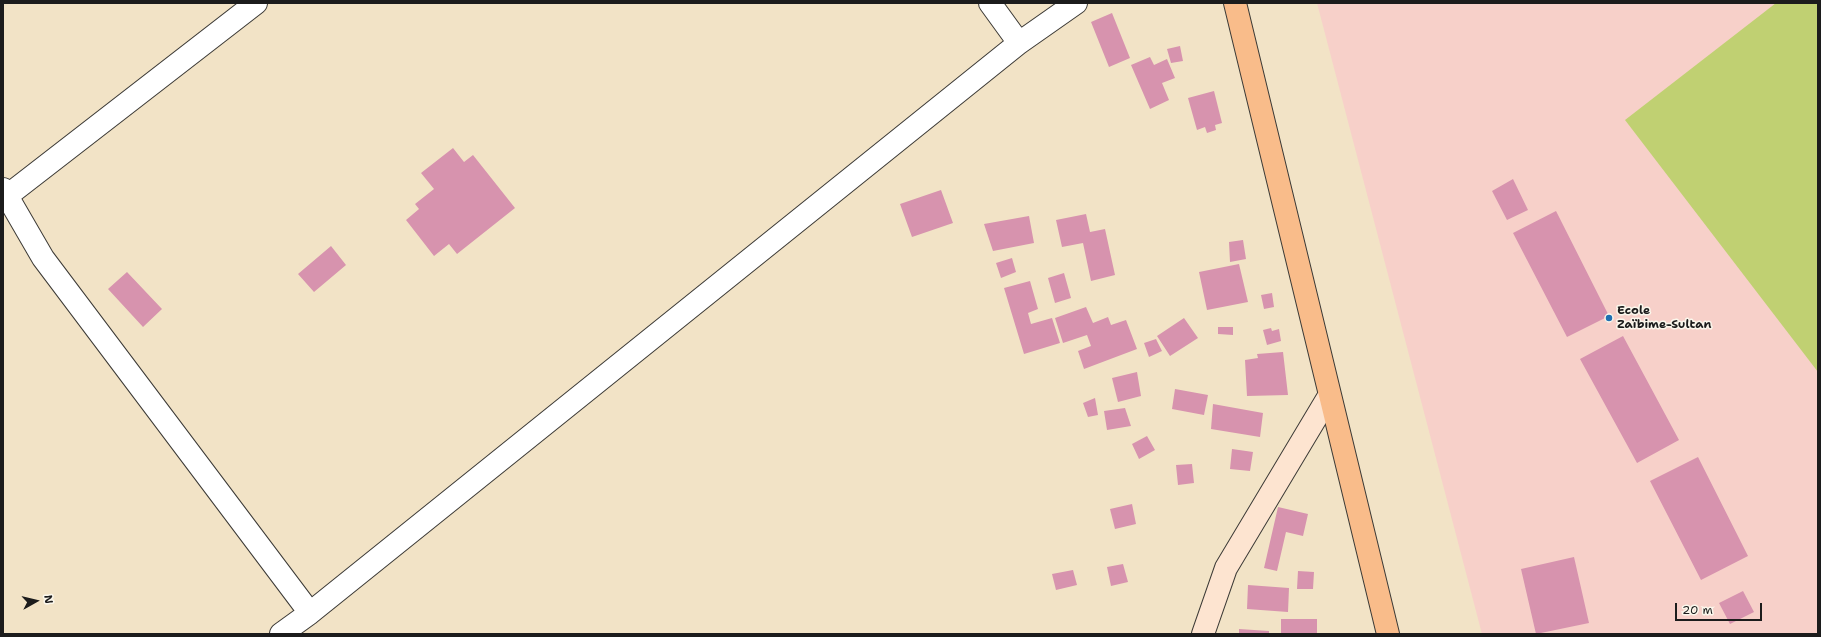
<!DOCTYPE html>
<meta charset="utf-8">
<style>
body{margin:0}
#map{position:relative;width:1821px;height:637px;overflow:hidden;background:#f2e3c6;font-family:"Shantell Sans",sans-serif}
canvas{display:block}
.frame{position:absolute;inset:0;border:4px solid #1c1c1c;pointer-events:none}
.north{position:absolute;left:16px;top:581px;width:40px;height:40px;-webkit-text-stroke:3px #fbf7ec;paint-order:stroke;rotate:82deg;font-size:11px;font-weight:700;line-height:16px;text-align:center;color:#1c1c1c}
.north::after{content:'';display:block;margin:auto;width:14px;height:18px;background:#1c1c1c;clip-path:polygon(50% 0,100% 100%,50% 72%,0 100%)}
.scale{position:absolute;left:1675px;top:603px;width:87px;height:18px;box-sizing:border-box;border:2px solid #1c1c1c;border-top:0;padding-left:5px;font-size:12px;line-height:14px;white-space:nowrap;color:#1c1c1c;-webkit-text-stroke:3px #fbf7ec;paint-order:stroke}
</style>
<div id="map">
<canvas width="1821" height="637"></canvas>
<div class="frame"></div>
<div class="north">N</div>
<div class="scale">20 m</div>
</div>
<script>
const c = document.querySelector('canvas').getContext('2d');
c.lineJoin = 'round';
function fill(path, color) { c.fillStyle = color; c.fill(path, 'evenodd'); }
const poly = rows => new Path2D(rows.map(r => 'M' + r).join(''));
function strokePath(path, color, width, dash) { c.strokeStyle = color; c.lineWidth = width; c.lineCap = dash ? 'butt' : 'round'; c.setLineDash(dash || []); c.stroke(path); }
function drawText(font, color, halo, rows, align = 'center') {
  c.font = font + ' "Shantell Sans",sans-serif'; c.lineWidth = 3; c.setLineDash([]); c.textBaseline = 'middle'; c.strokeStyle = halo; c.fillStyle = color; for (const [text, x, y, turn = 0] of rows) {
    c.save(); c.translate(x, y); c.rotate((+turn || 0) * Math.PI / 180); c.textAlign = isNaN(turn) ? turn : align; if (halo) c.strokeText(text, 0, 0); c.fillText(text, 0, 0); c.restore();
  }
}
fill(poly([
 [1317,3,1818,3,1818,634,1482,634]
]), '#f7d0c9');
fill(poly([
 [1776,3,1818,3,1818,372,1625,120]
]), '#c0d072');
fill(poly([
 [1112,13,1130,58,1109,67,1091,22],
 [1180,46,1183,61,1171,63,1167,49],
 [1150,57,1154,65,1167,59,1175,78,1162,83,1169,100,1150,109,1131,65],
 [1214,91,1222,123,1215,125,1216,130,1207,133,1205,127,1197,130,1188,98],
 [453,148,464,162,473,155,515,208,457,254,449,244,434,256,406,220,419,209,415,204,434,189,421,173],
 [1513,179,1528,210,1507,220,1492,191],
 [941,190,953,223,912,237,900,204],
 [1556,211,1609,316,1567,337,1513,233],
 [1086,214,1090,232,1105,229,1115,275,1091,281,1083,243,1062,247,1056,220],
 [1029,216,1034,243,993,251,984,224],
 [1243,240,1246,259,1230,262,1229,242],
 [331,246,346,265,314,292,298,274],
 [1012,258,1016,272,1001,278,996,263],
 [1239,264,1248,302,1207,310,1199,272],
 [127,272,162,309,143,327,108,289],
 [1064,273,1071,298,1055,303,1048,278],
 [1030,281,1038,309,1028,313,1031,324,1052,318,1060,343,1024,354,1004,288],
 [1272,293,1274,307,1264,309,1261,295],
 [1086,307,1093,323,1108,317,1111,325,1126,320,1137,349,1084,369,1078,351,1091,346,1087,335,1063,343,1055,318],
 [1184,318,1198,338,1170,356,1157,336],
 [1218,327,1233,327,1233,335,1218,334],
 [1271,328,1272,331,1279,329,1281,341,1267,345,1263,330],
 [1623,336,1679,440,1637,463,1580,359],
 [1156,339,1162,351,1149,357,1144,343],
 [1283,352,1288,395,1247,396,1245,360,1258,358,1257,354],
 [1137,372,1141,396,1118,402,1112,378],
 [1175,389,1208,395,1204,415,1172,409],
 [1095,398,1098,415,1088,417,1083,403],
 [1213,404,1263,413,1260,437,1211,429],
 [1125,408,1131,426,1107,430,1104,411],
 [1147,436,1155,450,1139,459,1132,444],
 [1232,449,1253,452,1250,471,1230,469],
 [1698,457,1748,556,1701,580,1650,481],
 [1192,464,1194,483,1178,485,1176,465],
 [1132,504,1136,524,1115,529,1110,509],
 [1278,507,1308,514,1303,536,1286,532,1277,571,1264,568],
 [1574,557,1589,623,1536,634,1521,569],
 [1123,564,1128,582,1111,586,1107,567],
 [1073,570,1077,585,1056,590,1052,574],
 [1298,571,1314,572,1313,589,1297,589],
 [1248,585,1289,588,1288,612,1247,609],
 [1743,591,1754,612,1730,624,1719,603],
 [1281,619,1317,619,1317,634,1281,634],
 [1239,629,1269,631,1269,634,1239,634]
]), '#d793ae');
const minor = poly([
 [990,3,1019,43],
 [3,189,43,258,310,613],
 [3,199,256,3],
 [281,634,310,613,1019,43,1076,3]
]);
const secondary = poly([
 [1203,634,1226,568,1329,396]
]);
const primary = poly([
 [1235,3,1388,634]
]);
strokePath(minor, '#3c3a36', 24);
strokePath(secondary, '#3c3a36', 24);
strokePath(primary, '#3c3a36', 24);
strokePath(minor, '#fff', 22);
strokePath(secondary, '#fde4d0', 22);
strokePath(primary, '#f9bc8a', 22);
for (const [x, y, r, color] of [
 [1609,318,4,"#1f6fb2"]
]) { const dot = new Path2D(); dot.arc(x, y, r, 0, 2 * Math.PI); c.fillStyle = color; c.fill(dot); strokePath(dot, '#fbf7ec', 1.5); }
drawText('bold 12px', '#1c1c1c', '#fbf7ec', [
 ["Ecole",1617,311],
 ["Zaïbime-Sultan",1617,325]
], 'left');
</script>
